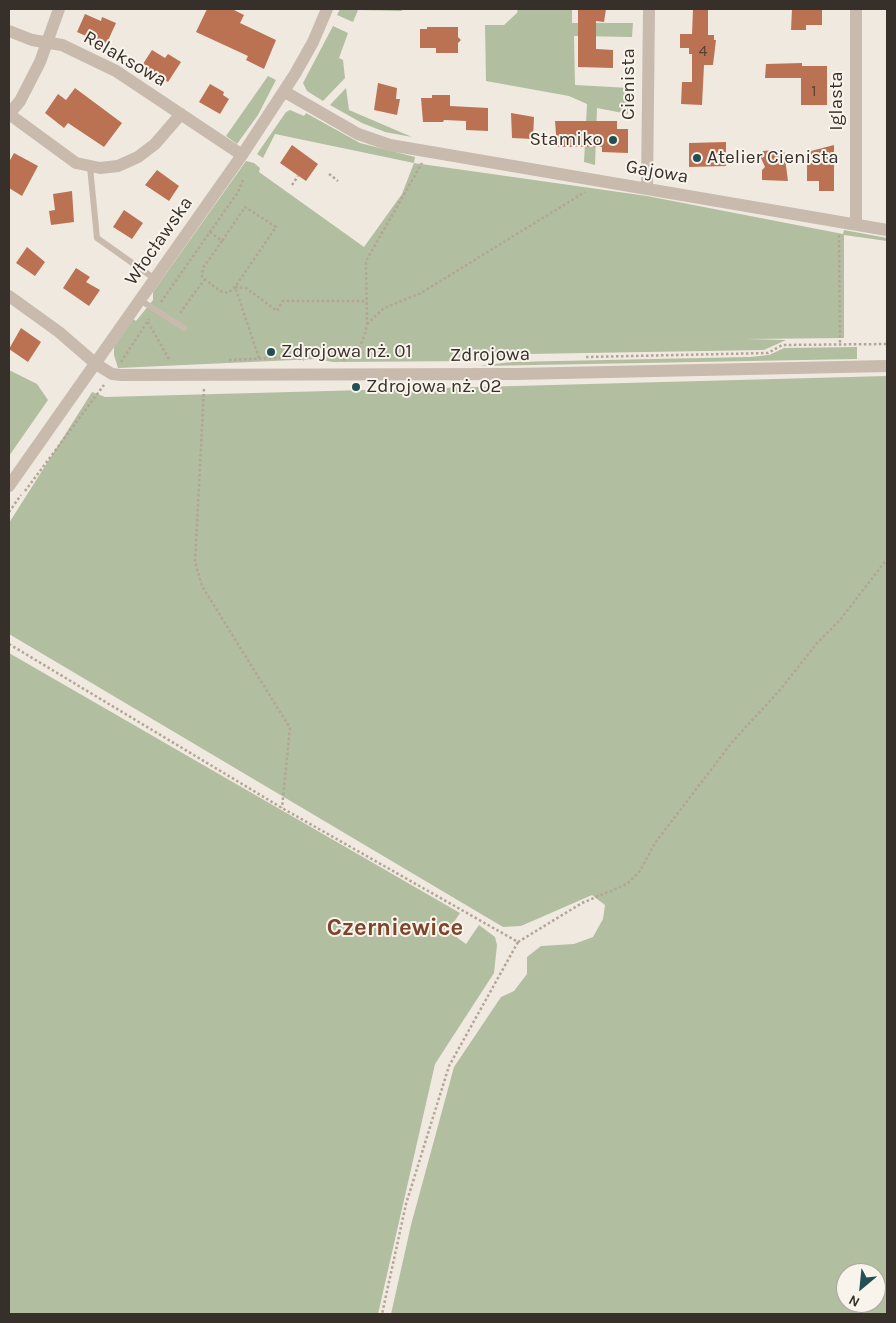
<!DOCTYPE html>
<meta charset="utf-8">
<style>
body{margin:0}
#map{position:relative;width:896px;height:1323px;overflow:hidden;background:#f0e9df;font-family:Karla,sans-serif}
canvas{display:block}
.frame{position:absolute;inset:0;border:10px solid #362f2a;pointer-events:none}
.north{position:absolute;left:836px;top:1263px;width:50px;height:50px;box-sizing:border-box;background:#f8f3eb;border:1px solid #aaa59e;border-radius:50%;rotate:208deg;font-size:14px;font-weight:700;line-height:20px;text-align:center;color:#362f2a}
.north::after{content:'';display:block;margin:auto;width:18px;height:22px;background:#234e54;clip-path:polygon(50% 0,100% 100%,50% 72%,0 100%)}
</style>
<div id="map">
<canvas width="896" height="1323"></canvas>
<div class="frame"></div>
<div class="north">N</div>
</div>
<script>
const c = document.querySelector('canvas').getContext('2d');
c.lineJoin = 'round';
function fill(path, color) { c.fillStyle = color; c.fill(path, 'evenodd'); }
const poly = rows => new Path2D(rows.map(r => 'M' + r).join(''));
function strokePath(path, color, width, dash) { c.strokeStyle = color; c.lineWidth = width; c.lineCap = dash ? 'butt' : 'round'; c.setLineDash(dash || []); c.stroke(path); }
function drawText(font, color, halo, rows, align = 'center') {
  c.font = font + ' Karla,sans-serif'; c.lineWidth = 4; c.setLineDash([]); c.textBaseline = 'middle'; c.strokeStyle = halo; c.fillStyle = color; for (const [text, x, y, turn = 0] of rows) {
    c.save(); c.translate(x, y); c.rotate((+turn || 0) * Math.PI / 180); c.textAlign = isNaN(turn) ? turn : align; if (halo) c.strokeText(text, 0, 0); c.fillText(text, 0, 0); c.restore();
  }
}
fill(poly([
 [340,9,402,9,402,11,358,10,353,22,337,15],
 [518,9,572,9,572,23,633,23,632,37,574,36,575,85,630,88,628,114,597,108,595,165,584,162,587,104,569,96,486,81,485,25,504,25,517,13],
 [333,26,348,33,339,58,343,60,345,78,323,101,307,91,303,83],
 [268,76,276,80,258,115,237,144,226,136],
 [346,88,349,110,412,137,385,132,362,123,330,105],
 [290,110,304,116,306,113,360,143,415,157,414,163,647,196,843,234,844,230,887,238,887,241,844,235,844,338,747,339,786,340,764,350,527,354,474,361,333,362,316,359,118,368,114,355,114,347,133,319,136,321,153,300,153,292,246,161,254,163,260,168,259,172,364,247,402,194,414,163,275,134,263,158,257,154,286,112],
 [857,347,857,359,480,366,511,362,750,357,769,355,784,348],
 [9,370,37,384,48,400,9,456],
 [887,376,887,1314,391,1314,411,1225,454,1067,501,997,514,991,527,974,527,957,541,946,574,944,593,937,603,919,605,905,592,895,521,926,503,927,9,634,9,523,92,392,105,397],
 [846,1273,876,1273,876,1303,846,1303],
 [9,653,460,913,448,931,466,944,479,925,495,937,497,945,494,973,435,1064,378,1314,9,1314]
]), '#b2bea0');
fill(poly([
 [207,9,232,9,244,15,240,23,276,40,264,69,246,60,248,56,196,32],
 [578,9,606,9,604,22,596,21,596,49,613,50,613,68,578,67],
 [693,9,708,9,708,35,714,35,714,40,716,40,713,65,704,65,702,105,681,104,682,82,692,82,692,54,689,54,689,48,680,48,680,34,692,34],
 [792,9,822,9,822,25,806,25,806,30,791,30],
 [85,14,101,21,102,17,116,23,106,45,77,32],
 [427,27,458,27,458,37,461,40,458,43,458,53,436,53,436,48,420,48,420,29,427,29],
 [152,50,165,58,168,54,181,62,168,82,141,67],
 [802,63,802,66,827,66,827,105,801,105,801,78,765,78,766,64],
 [378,83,397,88,396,99,400,99,397,115,374,110],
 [210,84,224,92,223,95,229,99,220,114,199,102],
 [75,88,122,123,104,147,68,123,64,128,45,113,58,94,66,100],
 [432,95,450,95,450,106,488,108,488,131,466,130,466,121,444,120,443,122,423,122,421,98,432,98],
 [511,113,534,117,533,139,512,138],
 [555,121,617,121,617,129,628,129,628,153,602,152,602,147,557,147],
 [726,142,726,166,689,167,689,143],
 [292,145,318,164,306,181,280,163],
 [834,145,834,191,819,191,819,181,807,181,807,152],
 [774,150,784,151,788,181,762,180,762,170,765,167,761,158,763,151],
 [14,153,38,166,22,196,9,188,9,162],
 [157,170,179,186,169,201,145,185],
 [72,191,74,222,51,225,49,211,55,210,53,194],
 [124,210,143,223,132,239,113,227],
 [27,247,45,262,35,276,16,263],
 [76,268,90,277,86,282,100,290,89,306,63,288],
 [21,328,41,342,28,362,9,349]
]), '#bb7253');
strokePath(poly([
 [329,174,338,181],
 [292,185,298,176],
 [210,232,222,241,203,268,202,277,220,291,228,293,235,287,276,227,245,207,222,241],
 [839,235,840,344],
 [161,302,238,192,243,180],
 [180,313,204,280],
 [148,322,170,361],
 [367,324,384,308,421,293,585,192],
 [586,357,768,353,782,345,887,344],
 [259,358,235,287,246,288,277,311,283,301,366,301],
 [229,360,294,357,304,360],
 [343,360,358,350,365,335,367,324,366,261,422,163],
 [121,362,149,319],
 [204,389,195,562,202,586,290,728,282,808],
 [25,491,104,385],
 [9,512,21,495],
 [9,644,282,808,518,942,449,1066,406,1204,382,1314],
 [518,942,582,903,627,884,640,871,655,843,733,741,780,690,817,643,840,620,887,559]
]), '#b3a496', 2.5, [2.5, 2.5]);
strokePath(poly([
 [90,167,97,238,155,279],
 [140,300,184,328]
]), '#c8baac', 6);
strokePath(poly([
 [59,9,40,62,20,101,9,114,76,163,100,168,118,166,138,157,155,144,181,114],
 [9,31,32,40,62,45,116,71,242,155],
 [285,92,358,134,390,145,887,230],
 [647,189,649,9],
 [856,224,856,9],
 [9,296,59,332,96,364,112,374,121,375,515,374,887,366],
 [9,486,242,155,295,74,313,42,327,9]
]), '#c8baac', 12);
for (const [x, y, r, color] of [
 [613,140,5,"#234e54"],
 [697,158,5,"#234e54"],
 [271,352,5,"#234e54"],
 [356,387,5,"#234e54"]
]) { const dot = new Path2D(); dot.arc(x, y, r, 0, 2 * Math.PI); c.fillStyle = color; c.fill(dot); strokePath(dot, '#f8f3eb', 2); }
drawText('16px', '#574034', null, [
 ["4",703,51],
 ["1",814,91]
]);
drawText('19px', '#362f2a', '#f8f3eb', [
 ["Relaksowa",125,59,30],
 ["Cienista",629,84,-90],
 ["Iglasta",837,101,-90],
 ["Gajowa",657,172,10],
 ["Włocławska",159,241,-55],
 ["Zdrojowa",490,355,-1]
]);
drawText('19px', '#362f2a', '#f8f3eb', [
 ["Stamiko",603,140,"right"],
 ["Atelier Cienista",707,158],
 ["Zdrojowa nż. 01",281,352],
 ["Zdrojowa nż. 02",366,387]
], 'left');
drawText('bold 24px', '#7e432b', '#f8f3eb', [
 ["Czerniewice",395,928]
]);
</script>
